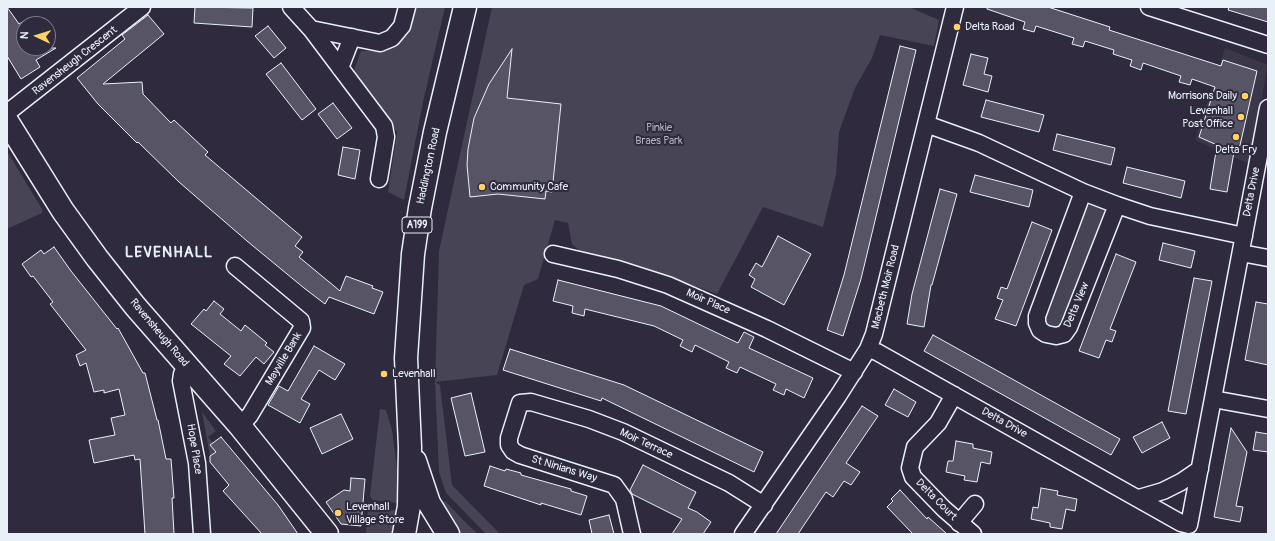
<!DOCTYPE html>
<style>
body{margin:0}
#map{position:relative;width:1275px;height:541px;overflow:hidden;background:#2f2a3d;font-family:Pangolin,sans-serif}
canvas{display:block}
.frame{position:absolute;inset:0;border:8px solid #e8f1f8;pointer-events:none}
.north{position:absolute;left:16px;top:16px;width:40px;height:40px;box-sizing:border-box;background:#2f2a3d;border:1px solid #797a88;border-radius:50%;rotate:274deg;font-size:11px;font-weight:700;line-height:16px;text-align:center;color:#e8f1f8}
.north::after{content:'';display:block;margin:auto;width:14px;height:18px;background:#ffd166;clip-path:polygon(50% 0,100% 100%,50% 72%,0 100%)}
</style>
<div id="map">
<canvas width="1275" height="541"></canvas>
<div class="frame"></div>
<div class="north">N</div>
</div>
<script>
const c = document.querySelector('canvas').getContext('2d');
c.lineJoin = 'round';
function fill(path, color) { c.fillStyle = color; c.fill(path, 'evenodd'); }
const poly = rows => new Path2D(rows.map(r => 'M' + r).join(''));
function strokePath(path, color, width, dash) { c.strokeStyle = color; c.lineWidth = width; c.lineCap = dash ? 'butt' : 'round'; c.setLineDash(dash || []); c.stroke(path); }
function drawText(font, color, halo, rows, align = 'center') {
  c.font = font + ' Pangolin,sans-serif'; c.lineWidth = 4; c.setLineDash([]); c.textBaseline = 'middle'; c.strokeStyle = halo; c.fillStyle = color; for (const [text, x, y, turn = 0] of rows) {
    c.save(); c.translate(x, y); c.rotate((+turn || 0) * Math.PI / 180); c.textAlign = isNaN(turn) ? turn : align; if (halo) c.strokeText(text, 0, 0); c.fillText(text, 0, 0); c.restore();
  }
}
fill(poly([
 [1225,48,1268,65,1249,164,1195,140]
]), '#3b3749');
fill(poly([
 [415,7,445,7,423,102,404,200,388,192,397,132,353,73,361,51,381,50,409,33],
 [492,7,909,7,939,20,934,46,880,35,872,58,855,88,839,132,836,175,823,227,763,207,717,294,672,278,582,253,572,244,568,223,555,220,538,279,524,285,497,375,435,382,440,385,452,485,500,534,486,534,446,493,439,472,435,382,439,251],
 [7,151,42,209,42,213,7,229],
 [1093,204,1102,207,1105,211,1106,216,1101,235,1095,237,1067,309,1069,320,1066,324,1057,328,1052,328,1044,321,1044,311,1050,309,1079,232,1077,225,1084,208],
 [380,409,386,410,392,430,399,483,399,502,396,503,373,500,370,496],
 [202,412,216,431,208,437,213,443,210,445,216,452,210,456],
 [445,501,468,525,478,534,461,534,447,517,440,503],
 [372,508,398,511,393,534,366,534,368,510]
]), '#464455');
const building = poly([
 [7,7,19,24,24,21,24,48,56,48,36,60,40,67,21,79,7,56,7,7],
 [195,7,253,8,252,27,194,23,195,7],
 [987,7,1048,7,1110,27,1109,30,1221,66,1223,60,1257,71,1238,154,1234,152,1227,192,1210,189,1217,145,1199,137,1215,87,1192,79,1190,85,1179,82,1181,76,1143,63,1141,70,1130,66,1132,60,1113,54,1114,50,1085,41,1083,47,1072,44,1074,38,1036,26,1034,32,1023,29,1025,22,987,9,987,7],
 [1229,7,1268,7,1268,22,1228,10,1229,7],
 [148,15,164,34,103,84,142,82,143,94,171,123,174,120,208,152,205,155,302,237,295,246,303,252,299,257,340,291,346,276,373,286,372,288,383,292,374,314,329,297,325,304,304,288,247,241,179,182,138,142,137,143,98,104,77,78,125,39,122,35,148,15],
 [268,26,286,48,274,58,255,36,268,26],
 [900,46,916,50,861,279,843,336,827,330,844,275,900,46],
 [512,49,507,98,561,104,552,192,546,191,545,199,498,194,470,197,467,165,468,149,474,118,489,84,512,49],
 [971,54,988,58,984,74,992,76,988,92,963,85,971,54],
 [281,63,316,109,302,120,266,74,281,63],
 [986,100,1044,115,1039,132,981,117,986,100],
 [333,103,352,128,337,139,318,114,333,103],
 [1057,134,1115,148,1111,165,1053,150,1057,134],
 [343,147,360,150,355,179,338,175,343,147],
 [1127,167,1185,181,1181,198,1123,183,1127,167],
 [975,175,1033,190,1029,207,970,192,975,175],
 [940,189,957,194,932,285,931,285,924,327,907,324,912,294,940,189],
 [1032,222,1052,230,1016,326,995,319,1003,300,997,298,1001,287,1007,289,1032,222],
 [778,236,811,254,784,305,751,287,755,279,749,275,756,263,762,267,778,236],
 [1163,243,1195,251,1191,268,1159,260,1163,243],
 [54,247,71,271,117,329,118,328,143,373,145,373,157,420,158,420,166,459,171,459,174,498,172,498,174,534,145,534,140,459,135,460,134,455,94,463,89,440,115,435,111,418,125,415,119,389,104,393,104,390,94,392,86,363,80,366,76,355,86,350,50,304,53,302,33,276,31,277,22,264,41,250,44,254,54,247],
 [1116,254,1136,262,1110,329,1116,331,1112,342,1106,340,1099,358,1079,351,1116,254],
 [1194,278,1212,281,1186,414,1168,411,1194,278],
 [558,280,661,306,738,343,744,332,754,337,749,348,813,378,804,398,786,389,784,395,773,390,776,384,740,367,737,373,726,368,729,362,695,345,692,352,680,346,683,340,654,326,585,309,584,316,572,313,573,306,553,301,558,280],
 [214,301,224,309,220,314,241,331,245,325,267,343,265,345,274,352,264,364,256,357,240,376,224,364,231,356,191,324,204,309,206,311,214,301],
 [1256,302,1268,304,1268,365,1245,360,1256,302],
 [933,335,1120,439,1111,455,924,351,933,335],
 [314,346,345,364,335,380,319,370,301,399,310,404,300,423,268,405,279,386,288,391,314,346],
 [510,349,624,385,763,452,754,472,602,398,601,401,503,370,510,349],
 [894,389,916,402,908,417,885,405,894,389],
 [471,393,485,452,465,456,451,398,471,393],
 [862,406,878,416,846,463,860,472,851,485,844,481,833,497,826,492,798,534,776,534,862,406],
 [341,414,353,439,322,454,310,428,341,414],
 [1162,422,1170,438,1142,453,1133,437,1162,422],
 [1231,428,1247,452,1236,506,1243,507,1240,522,1214,517,1231,428],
 [1256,432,1268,434,1268,452,1253,450,1256,432],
 [221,437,278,505,298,534,262,534,223,491,229,485,210,462,210,456,216,452,210,445,221,437],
 [956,441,973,444,973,448,992,452,990,464,981,462,977,482,964,480,965,476,946,472,948,461,953,461,956,441],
 [643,465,696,492,688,508,697,512,711,522,703,534,672,534,682,519,632,494,630,490,643,465],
 [490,466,505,471,506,469,521,473,521,475,571,489,571,491,587,496,581,515,541,503,541,505,484,486,490,466],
 [351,478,365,479,361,526,341,524,326,502,344,490,350,491,351,478],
 [1041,488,1058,491,1057,495,1077,499,1075,511,1066,509,1062,529,1050,527,1050,523,1031,519,1033,507,1038,508,1041,488],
 [900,490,927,519,928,517,947,534,913,534,887,507,893,501,891,499,900,490],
 [609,515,614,534,592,534,589,520,609,515]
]);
fill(building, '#575565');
strokePath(building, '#e8f1f8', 1);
const minor = poly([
 [291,7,311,29,384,126,386,137,379,179],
 [1149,7,1268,45],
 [311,29,380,43,392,38,402,26,407,7],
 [340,68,352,37],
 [7,113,142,7],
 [926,124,979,143,1083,192,1117,205,1150,216,1244,236],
 [1083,192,1037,316,1037,323,1040,330,1046,334,1056,336,1064,334,1069,327,1117,205],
 [1241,253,1268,258],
 [553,254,618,269,668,285,767,329,854,372],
 [235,266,301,321,302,328,250,415,240,426],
 [868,349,877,352,1181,523,1189,525,1268,108],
 [186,366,182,374,181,381,197,463,202,534],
 [954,395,938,423,915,447,910,468,913,477,944,509,973,534],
 [1213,399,1268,409],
 [1139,498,1163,491,1181,482,1200,469],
 [959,523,975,504],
 [632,534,624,499,614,485,520,455,513,451,509,445,509,438,520,403,531,402,589,419,623,432,729,483,764,505],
 [743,534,838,396,868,349,874,334,955,7]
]);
const secondary = poly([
 [7,121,63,211,97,258,135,306,240,426,327,534]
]);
const primary = poly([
 [415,461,429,503,448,534],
 [404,534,409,506,410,447,406,358,413,254,420,208,435,132,465,7]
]);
strokePath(minor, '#e8f1f8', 19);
strokePath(secondary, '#e8f1f8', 25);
strokePath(primary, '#e8f1f8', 25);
strokePath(minor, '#2f2a3d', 16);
strokePath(secondary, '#2f2a3d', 22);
strokePath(primary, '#2f2a3d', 22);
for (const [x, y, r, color] of [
 [957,27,4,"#ffd166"],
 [1245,96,4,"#ffd166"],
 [1241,117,4,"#ffd166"],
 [1236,137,4,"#ffd166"],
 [482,187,4,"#ffd166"],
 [384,374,4,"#ffd166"],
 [338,513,4,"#ffd166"]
]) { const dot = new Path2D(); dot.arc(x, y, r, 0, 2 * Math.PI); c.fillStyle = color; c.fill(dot); strokePath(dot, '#2f2a3d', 1.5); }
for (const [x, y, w] of [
 [417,225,30]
]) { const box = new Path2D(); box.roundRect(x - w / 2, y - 8, w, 16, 3); c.fillStyle = '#2f2a3d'; c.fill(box); strokePath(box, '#e8f1f8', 1); }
drawText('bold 10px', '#e8f1f8', null, [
 ["A199",417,225]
]);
drawText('11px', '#e8f1f8', '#2f2a3d', [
 ["Delta Road",965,27],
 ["Morrisons Daily",1237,96,"right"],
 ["Levenhall",1233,111,"right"],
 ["Post Office",1233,124,"right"],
 ["Delta Fry",1236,150,"center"],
 ["Community Cafe",490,187],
 ["Levenhall",392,374],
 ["Levenhall",346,507],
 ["Village Store",346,520]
], 'left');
drawText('11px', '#e8f1f8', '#2f2a3d', [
 ["Ravensheugh Crescent",75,61,-38],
 ["Haddington Road",429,166,-78],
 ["Delta Drive",1252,192,-79],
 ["Macbeth Moir Road",886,287,-76],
 ["Moir Place",708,302,24],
 ["Delta View",1077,305,-67],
 ["Ravensheugh Road",159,333,50],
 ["Mayville Bank",284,359,-59],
 ["Delta Drive",1004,423,29],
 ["Moir Terrace",646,444,25],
 ["Hope Place",194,449,81],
 ["St Ninians Way",564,469,17],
 ["Delta Court",936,500,45]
]);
drawText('11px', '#afb4bf', '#2f2a3d', [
 ["Pinkie",659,128],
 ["Braes Park",659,141]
]);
c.letterSpacing = '1px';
drawText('bold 15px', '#e8f1f8', '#2f2a3d', [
 ["LEVENHALL",169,253]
]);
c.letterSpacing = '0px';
</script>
